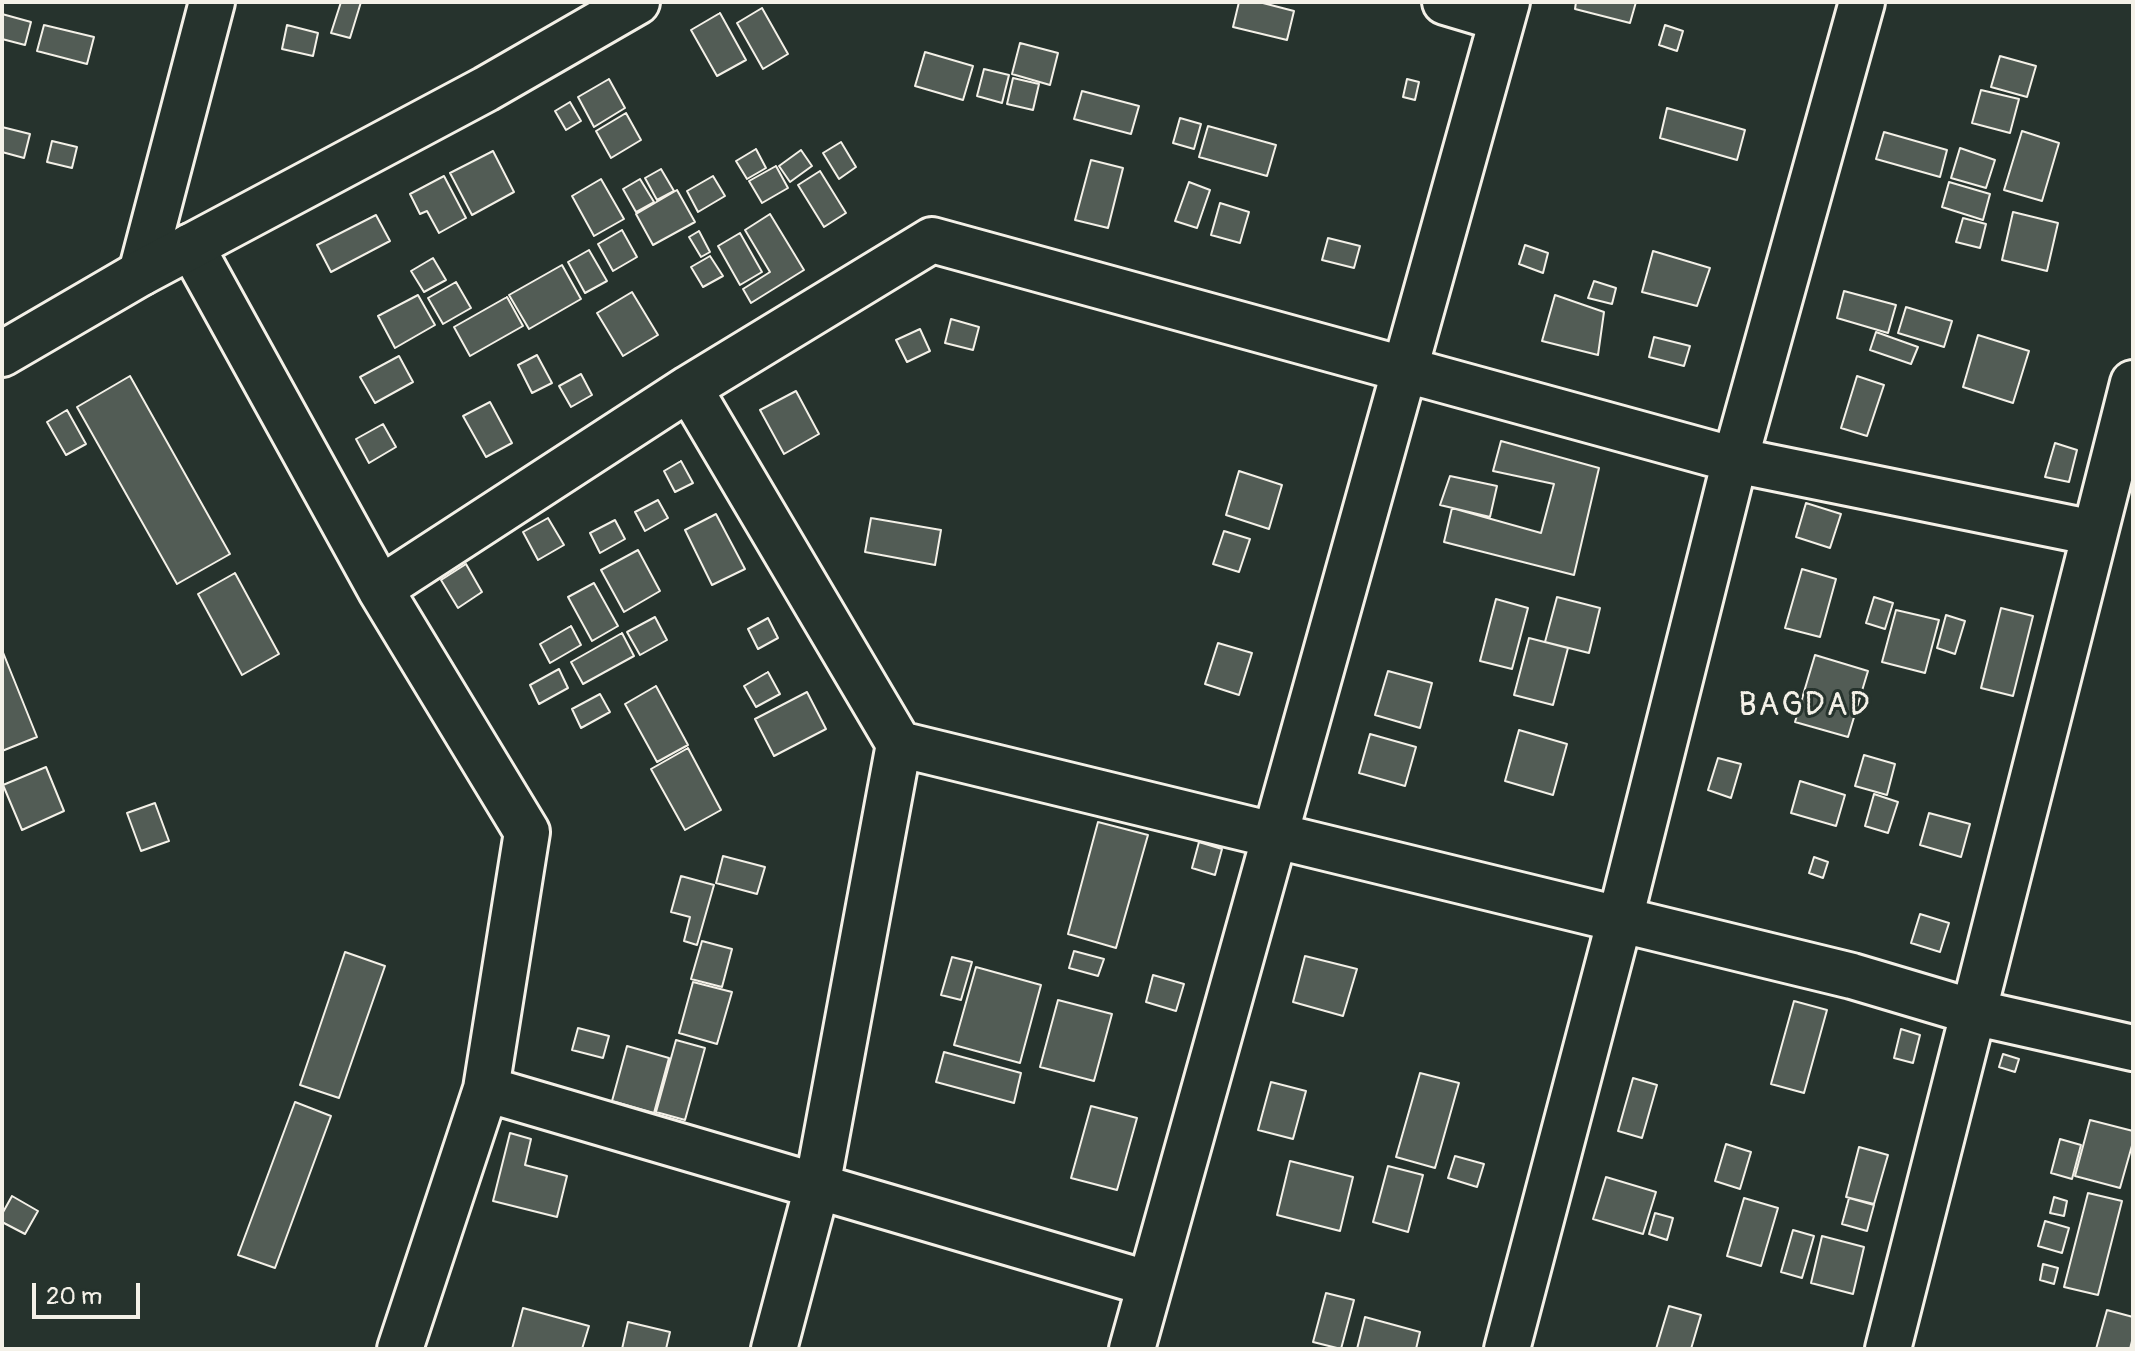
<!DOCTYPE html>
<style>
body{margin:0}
#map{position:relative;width:2135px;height:1351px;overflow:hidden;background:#26332d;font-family:Pangolin,sans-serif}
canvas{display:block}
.frame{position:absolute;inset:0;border:4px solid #f4f1e8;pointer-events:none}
.scale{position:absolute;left:32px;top:1283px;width:108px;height:36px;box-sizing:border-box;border:4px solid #f4f1e8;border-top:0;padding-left:10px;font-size:24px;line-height:28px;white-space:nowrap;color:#f4f1e8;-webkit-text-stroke:6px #26332d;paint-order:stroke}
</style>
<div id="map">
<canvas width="2135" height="1351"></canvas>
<div class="frame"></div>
<div class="scale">20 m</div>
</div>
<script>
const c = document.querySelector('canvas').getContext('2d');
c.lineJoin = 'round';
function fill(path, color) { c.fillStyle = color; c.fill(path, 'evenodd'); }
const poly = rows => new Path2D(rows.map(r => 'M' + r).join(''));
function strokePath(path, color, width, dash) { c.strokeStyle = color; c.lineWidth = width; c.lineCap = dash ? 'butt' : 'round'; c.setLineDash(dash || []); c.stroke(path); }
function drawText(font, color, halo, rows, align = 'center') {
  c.font = font + ' Pangolin,sans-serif'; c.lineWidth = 6; c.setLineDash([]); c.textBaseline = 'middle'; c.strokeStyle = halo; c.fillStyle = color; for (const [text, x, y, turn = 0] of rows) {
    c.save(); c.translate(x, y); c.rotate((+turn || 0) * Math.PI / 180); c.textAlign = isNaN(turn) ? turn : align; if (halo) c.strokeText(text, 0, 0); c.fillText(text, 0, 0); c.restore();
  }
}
const building = poly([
 [341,2,361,2,350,38,331,33,341,2],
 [1239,2,1259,2,1294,11,1287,40,1233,27,1239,2],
 [1576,2,1636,2,1630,23,1575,9,1576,2],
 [762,8,788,54,763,69,737,23,762,8],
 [720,13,746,60,717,76,691,30,720,13],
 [2,14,31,22,25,45,2,39,2,14],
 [44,25,94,37,87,64,37,51,44,25],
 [287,25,318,33,313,56,282,49,287,25],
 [1665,25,1683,31,1677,51,1659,45,1665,25],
 [1020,43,1058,53,1050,85,1012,74,1020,43],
 [925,52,973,66,963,100,915,86,925,52],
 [2000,56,2036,66,2027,97,1991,87,2000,56],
 [984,69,1009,75,1002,103,977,96,984,69],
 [1013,78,1039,84,1033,110,1007,104,1013,78],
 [609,79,625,108,594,127,578,97,609,79],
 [1407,79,1419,82,1415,100,1403,97,1407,79],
 [1981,90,2019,99,2010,133,1972,123,1981,90],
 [1082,91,1139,106,1131,134,1074,119,1082,91],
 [570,102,581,121,566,130,555,111,570,102],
 [1667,108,1745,130,1737,160,1660,138,1667,108],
 [626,113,641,140,611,158,596,131,626,113],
 [1180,118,1201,124,1194,149,1173,143,1180,118],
 [1208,126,1276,145,1267,176,1199,157,1208,126],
 [2,127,30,134,24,158,2,152,2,127],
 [2022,131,2059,143,2042,201,2004,190,2022,131],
 [1884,132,1947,150,1940,177,1876,159,1884,132],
 [52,141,77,147,72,168,47,162,52,141],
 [841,142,856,167,839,179,823,153,841,142],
 [1960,148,1995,160,1986,188,1951,178,1960,148],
 [756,149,766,168,747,179,736,161,756,149],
 [801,150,812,166,790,182,779,166,801,150],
 [493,151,514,192,472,215,450,173,493,151],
 [1091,160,1123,168,1108,228,1075,220,1091,160],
 [776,166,788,188,762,203,749,181,776,166],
 [661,169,674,191,657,200,645,178,661,169],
 [820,171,846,213,824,227,798,185,820,171],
 [444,176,466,218,439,233,427,211,420,214,410,194,444,176],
 [713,176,725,196,698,212,687,191,713,176],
 [601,179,624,219,594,236,572,196,601,179],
 [640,179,654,202,636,212,623,189,640,179],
 [1189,182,1210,190,1197,228,1175,221,1189,182],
 [1949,182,1990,194,1983,220,1942,207,1949,182],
 [677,190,695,222,653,245,636,214,677,190],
 [1220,203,1249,212,1240,243,1211,235,1220,203],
 [2013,212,2058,223,2047,271,2002,260,2013,212],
 [770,214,804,270,751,303,743,289,770,272,745,230,770,214],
 [376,215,390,241,331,272,317,245,376,215],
 [1963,218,1986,224,1980,248,1956,242,1963,218],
 [622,230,637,257,613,271,598,244,622,230],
 [699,231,710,252,701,257,689,237,699,231],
 [740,233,762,272,740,285,718,246,740,233],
 [1328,238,1360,246,1354,268,1322,260,1328,238],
 [1525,245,1548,253,1543,273,1519,264,1525,245],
 [589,250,607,281,585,293,568,262,589,250],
 [1653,251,1710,268,1697,306,1642,292,1653,251],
 [710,256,723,276,703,287,691,267,710,256],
 [433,258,446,280,424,292,411,271,433,258],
 [562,265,581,299,529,329,509,295,562,265],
 [1594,281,1616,288,1612,304,1588,298,1594,281],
 [456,282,471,308,443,324,428,298,456,282],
 [1844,291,1896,305,1888,333,1837,318,1844,291],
 [632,292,658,335,623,356,597,313,632,292],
 [418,295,435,325,395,348,378,316,418,295],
 [1555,295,1604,312,1598,355,1542,341,1555,295],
 [507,297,523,326,470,356,454,327,507,297],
 [1906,307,1952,321,1944,347,1898,333,1906,307],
 [951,319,979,327,973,350,945,343,951,319],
 [920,329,930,351,907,362,896,340,920,329],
 [1876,332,1918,347,1911,364,1870,350,1876,332],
 [1978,335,2029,351,2013,403,1963,387,1978,335],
 [1654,337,1690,346,1684,366,1649,357,1654,337],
 [537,355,552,383,532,393,518,365,537,355],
 [399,356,413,382,375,403,360,377,399,356],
 [581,374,592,395,571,407,559,386,581,374],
 [130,376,230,554,177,584,77,407,130,376],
 [1857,376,1884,385,1867,436,1841,428,1857,376],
 [796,391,819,434,784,454,760,410,796,391],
 [490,402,512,443,486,457,463,416,490,402],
 [67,410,86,444,66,455,47,422,67,410],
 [383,424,396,447,369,463,356,439,383,424],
 [1501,441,1599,468,1574,575,1444,542,1452,508,1541,533,1554,484,1493,471,1501,441],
 [2055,443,2077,450,2069,482,2045,477,2055,443],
 [681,461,693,483,675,492,664,471,681,461],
 [1239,471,1282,485,1269,529,1226,515,1239,471],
 [1450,476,1497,486,1490,517,1440,505,1450,476],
 [658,500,668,518,645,531,635,512,658,500],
 [1806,503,1841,514,1830,548,1796,537,1806,503],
 [716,514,745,569,712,585,685,530,716,514],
 [548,518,564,545,538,560,523,532,548,518],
 [871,518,941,530,935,565,865,552,871,518],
 [615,520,625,539,600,553,590,533,615,520],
 [1224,531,1250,539,1239,572,1213,564,1224,531],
 [638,550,660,591,624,612,601,570,638,550],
 [466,564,482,592,458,608,441,580,466,564],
 [1802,569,1836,579,1820,637,1785,628,1802,569],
 [235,573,279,654,242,675,198,594,235,573],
 [594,583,618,626,592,641,568,597,594,583],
 [1557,597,1600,608,1589,653,1545,642,1557,597],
 [1874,597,1893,603,1885,629,1866,623,1874,597],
 [1496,599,1528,608,1512,669,1480,661,1496,599],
 [2001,608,2033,616,2013,696,1981,688,2001,608],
 [1896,610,1939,620,1925,673,1882,662,1896,610],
 [1946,615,1965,621,1955,654,1937,648,1946,615],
 [655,617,667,640,640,655,627,632,655,617],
 [768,618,778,638,758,649,748,629,768,618],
 [571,626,581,645,550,663,540,644,571,626],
 [622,633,634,656,583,684,571,662,622,633],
 [1529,638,1568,648,1553,705,1514,695,1529,638],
 [1218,643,1252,653,1239,695,1205,684,1218,643],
 [2,650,37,737,2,751,2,650],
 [1815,655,1868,671,1848,737,1795,722,1815,655],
 [559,669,568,688,539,704,530,685,559,669],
 [1388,671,1432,683,1420,728,1375,715,1388,671],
 [768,672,780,694,756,707,744,686,768,672],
 [656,686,688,745,657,762,625,704,656,686],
 [807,692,826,729,774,756,755,719,807,692],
 [600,694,610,712,581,728,572,709,600,694],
 [1519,730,1567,744,1553,795,1505,781,1519,730],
 [1370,734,1416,747,1405,786,1359,773,1370,734],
 [688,748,721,810,685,830,651,769,688,748],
 [1864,755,1895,764,1887,795,1855,786,1864,755],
 [1718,758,1741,764,1731,798,1708,790,1718,758],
 [46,767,64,811,22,830,3,785,46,767],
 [1800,781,1845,795,1836,826,1791,813,1800,781],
 [1874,794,1898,802,1888,833,1865,826,1874,794],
 [155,803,169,841,141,851,127,813,155,803],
 [1929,813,1970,824,1961,857,1920,845,1929,813],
 [1098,822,1148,835,1116,948,1068,934,1098,822],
 [1199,842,1222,849,1215,875,1192,868,1199,842],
 [723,856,765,867,757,894,716,883,723,856],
 [1814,857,1828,862,1823,878,1809,873,1814,857],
 [681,876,714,885,697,945,684,941,690,917,671,912,681,876],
 [1920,914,1949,923,1940,952,1911,943,1920,914],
 [702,941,732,949,722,987,691,979,702,941],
 [1074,951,1104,959,1098,976,1069,968,1074,951],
 [345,952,385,966,339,1098,300,1085,345,952],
 [1305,956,1357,969,1343,1016,1293,1002,1305,956],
 [952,957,972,962,961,1000,941,995,952,957],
 [976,967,1041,985,1020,1063,954,1045,976,967],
 [1153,975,1184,984,1176,1011,1146,1002,1153,975],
 [693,982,732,992,717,1044,679,1033,693,982],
 [1058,1000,1112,1014,1094,1081,1040,1067,1058,1000],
 [1794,1001,1827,1010,1804,1093,1771,1084,1794,1001],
 [578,1028,609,1036,603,1058,572,1050,578,1028],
 [1901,1029,1920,1035,1913,1063,1894,1058,1901,1029],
 [676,1040,705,1048,685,1120,656,1112,676,1040],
 [627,1046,669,1058,654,1113,612,1101,627,1046],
 [944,1052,1021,1073,1014,1103,936,1082,944,1052],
 [2003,1054,2019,1059,2015,1072,1999,1067,2003,1054],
 [1420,1073,1459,1083,1435,1168,1396,1157,1420,1073],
 [1633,1078,1657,1085,1642,1138,1618,1131,1633,1078],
 [1271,1082,1306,1091,1293,1139,1258,1130,1271,1082],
 [295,1102,331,1116,275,1268,238,1255,295,1102],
 [1091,1106,1137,1118,1117,1190,1071,1178,1091,1106],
 [2090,1120,2133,1131,2133,1142,2120,1188,2075,1176,2090,1120],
 [510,1133,531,1139,525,1165,567,1176,557,1217,493,1201,510,1133],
 [2060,1139,2081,1145,2072,1179,2051,1173,2060,1139],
 [1726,1144,1751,1152,1740,1189,1715,1181,1726,1144],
 [1859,1147,1888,1155,1874,1204,1846,1197,1859,1147],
 [1455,1156,1484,1164,1477,1187,1448,1178,1455,1156],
 [1290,1161,1353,1177,1340,1231,1277,1215,1290,1161],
 [1388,1166,1423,1175,1408,1232,1373,1222,1388,1166],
 [1606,1177,1656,1192,1643,1234,1593,1219,1606,1177],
 [2088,1193,2122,1201,2098,1295,2064,1287,2088,1193],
 [12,1196,38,1211,25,1234,2,1222,2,1214,12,1196],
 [2054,1197,2067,1201,2064,1216,2050,1213,2054,1197],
 [1744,1198,1778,1208,1761,1266,1727,1256,1744,1198],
 [1849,1198,1874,1205,1867,1231,1842,1224,1849,1198],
 [1655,1213,1673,1218,1667,1240,1649,1234,1655,1213],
 [2045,1221,2069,1228,2062,1253,2038,1246,2045,1221],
 [1793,1230,1814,1236,1802,1278,1781,1272,1793,1230],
 [1822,1236,1864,1247,1853,1294,1811,1283,1822,1236],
 [2043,1264,2058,1268,2054,1284,2040,1280,2043,1264],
 [1326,1293,1354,1300,1341,1349,1313,1342,1326,1293],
 [1669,1306,1701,1315,1691,1349,1656,1349,1669,1306],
 [523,1308,589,1326,582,1349,512,1349,523,1308],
 [2107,1310,2133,1317,2133,1337,2130,1349,2096,1349,2107,1310],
 [1365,1317,1420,1332,1416,1349,1357,1349,1365,1317],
 [628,1322,670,1332,666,1349,622,1349,628,1322]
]);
fill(building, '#525c55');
strokePath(building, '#f4f1e8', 2);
const minor = poly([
 [1445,2,1502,19],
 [191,246,380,589,527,832,486,1089,400,1349],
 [141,273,212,2],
 [689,388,899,744,817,1187,774,1349],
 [380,589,689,388,932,240,1735,460,2094,533],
 [899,744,1852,976,1973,1012,2133,1048],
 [486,1089,1150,1284],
 [1132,1349,1507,2],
 [1507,1349,1620,919,1735,460,1862,2],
 [1888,1349,2133,383]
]);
const major = poly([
 [2,354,141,273,486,89,637,2]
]);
strokePath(minor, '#f4f1e8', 50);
strokePath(major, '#f4f1e8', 50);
strokePath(minor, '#26332d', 44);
strokePath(major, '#26332d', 44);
c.letterSpacing = '2px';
drawText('32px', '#f4f1e8', '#26332d', [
 ["BAGDAD",1805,707]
]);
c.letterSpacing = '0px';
</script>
